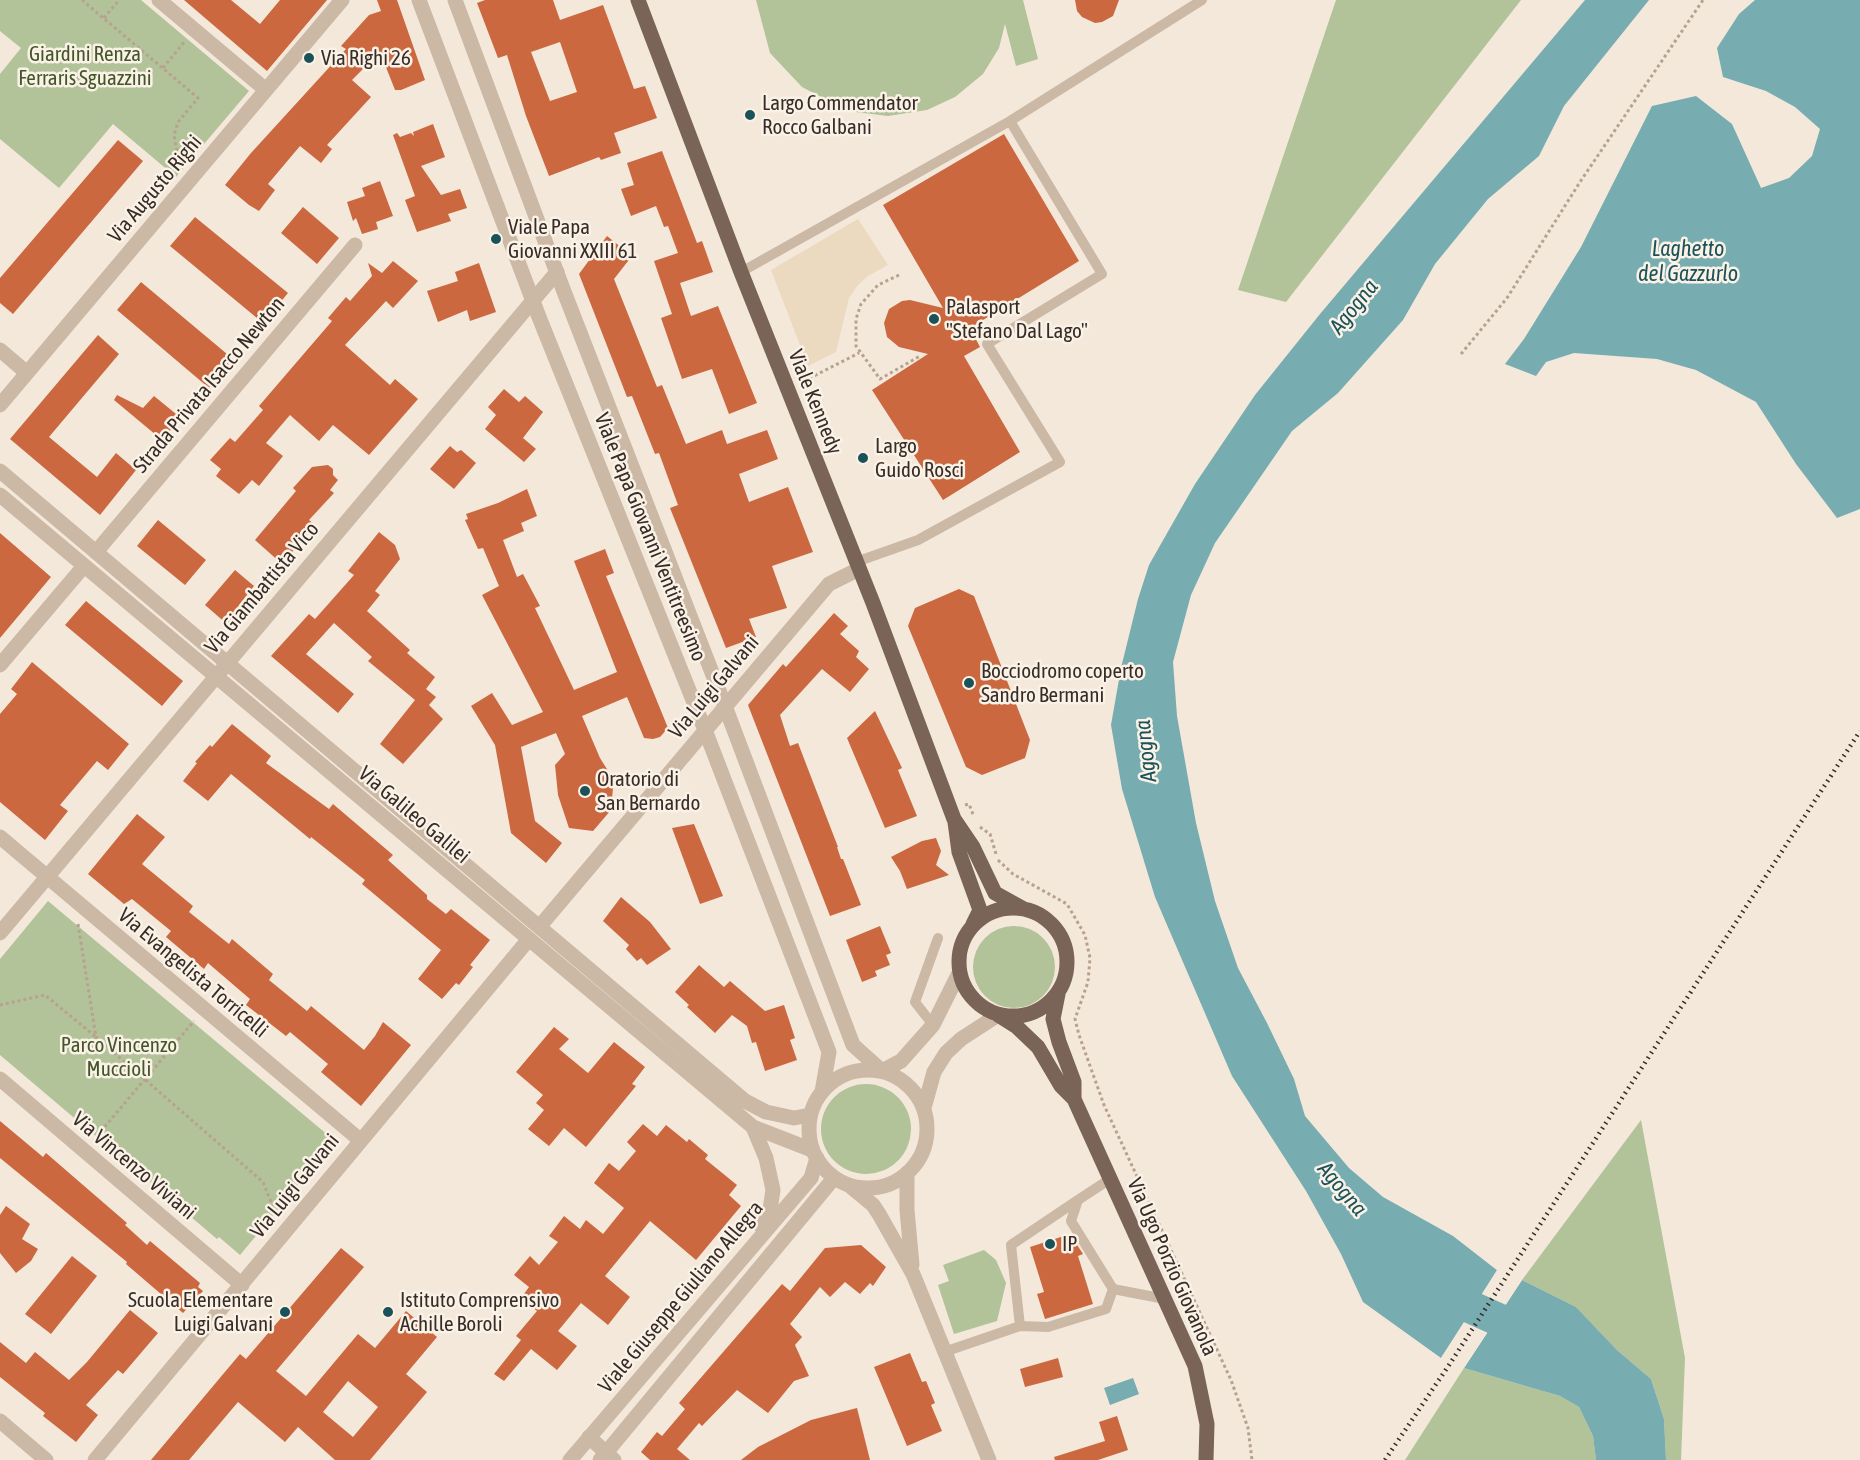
<!DOCTYPE html>
<style>
body{margin:0}
canvas{display:block;background:#f3e8da}
</style>
<canvas width="1860" height="1460"></canvas>
<script>
const c = document.querySelector('canvas').getContext('2d');
c.lineJoin = 'round';
function fill(path, color) { c.fillStyle = color; c.fill(path, 'evenodd'); }
const poly = rows => new Path2D(rows.map(r => 'M' + r).join(''));
function strokePath(path, color, width, dash) { c.strokeStyle = color; c.lineWidth = width; c.lineCap = dash ? 'butt' : 'round'; c.setLineDash(dash || []); c.stroke(path); }
function drawText(font, color, halo, rows, align = 'center') {
  c.font = font + ' "Asap Condensed",sans-serif'; c.lineWidth = 5; c.setLineDash([]); c.textBaseline = 'middle'; c.strokeStyle = halo; c.fillStyle = color; for (const [text, x, y, turn = 0] of rows) {
    c.save(); c.translate(x, y); c.rotate((+turn || 0) * Math.PI / 180); c.textAlign = isNaN(turn) ? turn : align; if (halo) c.strokeText(text, 0, 0); c.fillText(text, 0, 0); c.restore();
  }
}
fill(poly([
 [0,0,141,0,249,91,176,177,113,124,59,188,0,139,0,74,21,48,0,31],
 [756,0,1023,0,1038,59,1016,66,1005,24,999,48,983,74,955,97,927,110,888,116,848,111,802,87,770,53],
 [1336,0,1521,0,1286,302,1238,290],
 [48,901,335,1141,240,1255,219,1237,217,1239,0,1055,0,959],
 '973 967a41 41 0 1 1 82 0a41 41 0 1 1-82 0Z',
 '821 1129a45 45 0 1 1 90 0a45 45 0 1 1-90 0Z',
 [1641,1120,1685,1358,1681,1460,1666,1460,1664,1419,1651,1379,1617,1350,1576,1307,1522,1280],
 [984,1250,996,1260,1006,1283,997,1321,954,1334,938,1285,949,1281,943,1265],
 [1464,1368,1560,1396,1579,1407,1593,1436,1596,1460,1405,1460]
]), '#b2c299');
fill(poly([
 [858,219,888,265,868,276,858,285,849,298,836,352,808,366,771,270]
]), '#ebdac0');
fill(poly([
 [1585,0,1649,0,1564,106,1539,156,1488,199,1435,264,1403,320,1338,393,1292,431,1215,543,1191,595,1173,662,1177,716,1196,823,1215,901,1238,968,1267,1023,1294,1079,1305,1116,1349,1168,1383,1197,1453,1236,1498,1271,1441,1358,1363,1302,1341,1254,1306,1191,1232,1076,1155,897,1122,789,1111,725,1121,668,1138,599,1149,565,1195,484,1255,395,1320,314],
 [1755,0,1860,0,1860,509,1837,518,1796,464,1756,402,1696,370,1657,359,1574,353,1546,362,1536,376,1505,364,1524,339,1581,247,1652,106,1696,96,1732,124,1761,188,1789,178,1812,156,1820,129,1795,107,1766,91,1723,77,1717,48,1739,14],
 [1522,1280,1576,1307,1617,1350,1651,1379,1664,1419,1666,1460,1596,1460,1593,1436,1579,1407,1560,1396,1464,1368],
 [1133,1378,1139,1394,1110,1405,1104,1388]
]), '#77acb1');
fill(poly([
 [1497,1270,1501,1272,1444,1359,1441,1358],
 [1519,1279,1522,1280,1464,1368,1462,1367]
]), '#f3e8da');
strokePath(poly([
 [1433,1290,1539,1338]
]), '#77acb1', 33);
fill(poly([
 [184,0,231,0,260,24,280,0,327,0,267,71],
 [377,0,397,0,425,80,401,90,395,90,380,52,352,80,371,97,327,145,332,149,321,163,300,146,268,184,275,190,259,211,249,205,225,185,251,153,346,49,341,46,369,15,381,11],
 [485,0,553,0,560,20,603,5,634,89,645,86,657,118,614,133,621,153,601,160,599,157,549,176,526,116,507,55,498,58,477,3],
 [560,42,577,92,550,101,531,52],
 [1075,0,1119,0,1113,16,1102,22,1095,23,1082,17,1077,11],
 [433,124,445,157,421,166,441,195,460,189,467,208,448,214,451,221,417,232,405,200,415,196,393,135,397,133,400,137,411,133,414,136,413,132],
 [1004,134,1079,261,970,328,980,347,964,356,1020,452,943,500,872,390,928,354,899,347,887,337,884,323,889,309,902,301,910,300,943,308,883,205],
 [118,140,143,161,13,314,0,303,0,278],
 [662,151,697,243,702,241,713,272,680,283,691,316,718,306,757,403,729,414,712,369,682,379,661,318,672,314,654,261,678,253,668,226,664,227,656,206,631,216,621,189,634,185,627,163],
 [380,181,393,216,376,222,378,229,362,234,356,218,353,221,347,202,365,196,362,188],
 [303,207,339,238,317,264,281,233],
 [195,217,288,293,263,323,170,246],
 [607,236,632,256,614,279,657,387,662,385,686,444,722,430,727,444,767,430,778,459,739,474,749,502,788,487,813,552,772,566,787,608,749,619,756,637,726,648,670,508,678,505,659,453,655,454,632,396,627,397,579,274],
 [393,261,418,281,393,308,386,301,345,345,390,385,395,379,418,399,369,455,333,425,319,441,290,415,266,443,283,456,259,486,252,480,239,494,216,476,221,469,210,460,230,438,235,442,263,410,259,406,332,321,328,318,346,297,350,301,372,276,368,263,382,273],
 [479,263,496,312,470,321,467,310,438,322,427,291,458,281,455,272],
 [141,282,233,359,209,388,117,310],
 [98,335,119,354,49,437,97,477,116,453,136,470,100,515,10,439],
 [504,389,519,402,525,396,543,412,523,438,536,449,524,462,485,429,496,415,488,407],
 [117,395,143,408,154,396,181,418,162,440,114,400],
 [450,446,457,452,461,450,476,463,454,489,430,469],
 [328,465,333,469,333,475,338,480,330,490,334,493,309,520,315,525,282,564,255,540,296,491,293,488,312,467],
 [527,489,537,516,521,523,524,531,503,540,517,577,523,574,540,606,535,608,574,690,617,672,574,561,605,549,614,573,606,576,668,728,660,737,653,739,644,738,627,697,582,716,600,758,610,774,613,788,611,810,593,831,569,828,558,795,555,765,565,754,556,733,521,747,535,821,562,843,546,863,511,833,495,745,471,706,492,693,512,725,543,712,482,595,499,586,483,548,478,549,465,520,468,519,466,514,498,503],
 [158,520,206,560,185,585,137,546],
 [379,532,395,545,400,559,375,591,380,595,367,611,410,650,407,653,435,677,426,689,436,697,429,705,443,719,403,764,380,744,415,700,368,661,372,657,334,623,306,654,354,694,338,713,271,656,309,614,315,619,354,575,348,571],
 [0,533,51,577,0,638],
 [235,570,254,586,236,609,239,611,228,625,205,605],
 [959,589,974,596,1030,740,1025,758,982,775,966,767,908,626,915,608],
 [86,601,183,681,162,706,65,625],
 [834,613,848,626,840,634,859,651,856,657,869,669,850,692,822,669,780,715,790,746,798,743,838,847,837,847,841,859,843,859,861,905,830,916,748,705,783,664,786,667],
 [32,662,129,744,108,770,97,761,60,805,68,811,45,840,0,802,0,714,17,694,11,689],
 [875,711,902,768,898,770,917,816,885,828,847,738],
 [232,724,271,756,266,763,329,809,333,804,393,855,388,860,427,895,427,899,446,914,451,909,490,940,470,965,473,967,459,985,456,983,442,999,418,979,441,950,362,884,365,880,311,837,310,839,231,774,208,801,183,781,197,763,195,762,210,745,212,747],
 [137,814,165,837,142,864,193,906,189,912,229,944,232,939,273,974,269,980,307,1011,311,1006,364,1050,375,1036,383,1022,411,1045,361,1106,321,1072,328,1064,290,1032,286,1036,246,1005,250,999,208,963,204,969,166,937,171,931,132,899,124,904,88,874],
 [694,824,723,896,700,904,672,828],
 [936,838,941,851,936,865,949,875,907,889,900,871,891,857,922,841],
 [621,897,650,922,671,949,647,965,641,958,637,961,626,949,629,945,603,921],
 [880,926,891,953,886,955,890,965,875,971,877,976,862,982,846,940],
 [699,965,724,987,730,981,765,1011,784,1005,795,1038,790,1040,797,1060,765,1071,756,1042,752,1043,747,1026,732,1015,715,1033,687,1007,689,1005,675,992],
 [554,1027,569,1039,559,1049,588,1073,614,1042,645,1067,632,1084,636,1086,586,1147,564,1128,549,1146,528,1129,544,1110,536,1103,543,1095,516,1072],
 [0,1121,43,1157,46,1153,127,1223,125,1225,147,1245,150,1241,200,1283,198,1287,203,1291,183,1313,126,1264,127,1262,0,1158],
 [643,1124,657,1136,666,1125,687,1142,689,1139,708,1155,705,1159,737,1185,729,1195,741,1206,696,1260,650,1221,605,1276,630,1297,608,1325,581,1303,558,1331,577,1346,557,1370,531,1349,504,1381,494,1374,521,1340,516,1336,537,1311,521,1298,529,1287,514,1275,530,1256,539,1265,558,1242,549,1236,564,1216,580,1229,586,1220,603,1234,624,1208,594,1183,609,1163,619,1171,636,1151,627,1142],
 [6,1206,30,1224,22,1239,38,1249,31,1261,16,1273,0,1253,0,1215],
 [1070,1234,1083,1254,1078,1256,1093,1304,1045,1319,1037,1294,1044,1292,1030,1247],
 [861,1245,886,1267,873,1286,870,1283,860,1294,845,1282,830,1297,820,1287,790,1324,802,1337,795,1345,809,1376,794,1381,768,1413,737,1390,702,1426,699,1423,677,1449,690,1460,650,1460,641,1452,657,1432,662,1436,685,1409,679,1403,782,1284,790,1291,825,1248],
 [341,1248,364,1267,276,1371,306,1396,358,1334,375,1348,406,1311,437,1337,406,1374,427,1392,370,1460,335,1460,298,1427,285,1442,238,1402,189,1460,151,1460,240,1354,246,1359],
 [348,1381,378,1407,353,1437,323,1412],
 [72,1256,97,1276,51,1334,25,1314],
 [130,1310,158,1333,123,1374,118,1370,86,1405,98,1415,76,1442,43,1416,45,1413,0,1377,0,1342,26,1363,35,1352,69,1380,87,1362],
 [910,1353,922,1382,926,1381,935,1403,931,1405,942,1431,907,1446,874,1367],
 [1058,1358,1063,1377,1025,1387,1020,1369],
 [857,1408,870,1460,741,1460,758,1447,811,1420],
 [1117,1416,1128,1450,1098,1460,1055,1460,1054,1457,1105,1441,1099,1422]
]), '#cb683f');
strokePath(poly([
 [82,0,198,98,178,122,174,135,176,148,182,163],
 [104,18,119,0],
 [163,68,185,41],
 [899,275,878,285,861,304,856,319,856,346,880,379,920,356],
 [1461,354,1507,298,1580,182,1703,0],
 [798,365,806,361],
 [804,381,859,353],
 [965,805,969,804,974,817],
 [980,827,990,834,996,854],
 [998,860,1013,874,1067,904,1085,935,1090,958,1088,982,1075,1019,1079,1035,1104,1105,1231,1380,1248,1428,1252,1460],
 [78,924,96,1037,263,1182,275,1212],
 [0,1005,45,995,96,1037],
 [97,1136,194,1021]
]), '#b7a28f', 3, [3, 3]);
strokePath(poly([
 [1010,121,1202,0],
 [741,272,1010,121,1102,274,987,344,1060,462,918,540,856,562],
 [933,1025,915,1002,938,938],
 [1110,1179,1078,1200,1071,1221,1113,1289,1165,1299],
 [1020,1326,1011,1245,1078,1200],
 [944,1352,1020,1326,1048,1327,1106,1309,1113,1289]
]), '#cbb8a5', 10);
strokePath(poly([
 [159,0,266,90],
 [0,350,27,373],
 [0,405,342,0],
 [96,552,355,245],
 [0,665,84,566],
 [0,837,360,1140],
 [540,926,829,584,859,569],
 [0,933,557,272],
 [0,1079,242,1285],
 [907,1173,907,1210,912,1265],
 [850,1186,873,1205,879,1214,913,1274,989,1460],
 [0,1421,46,1460],
 [589,1437,614,1460],
 [95,1460,529,939]
]), '#cbb8a5', 15);
strokePath(poly([
 [419,0,539,317,705,730,829,1052,822,1092],
 [455,0,563,289,725,706,853,1045,882,1071,901,1061,933,1025,959,973],
 [0,471,745,1101,766,1112,794,1118,810,1115],
 [0,495,753,1127,812,1150],
 '809 1129a59 59 0 1 1 118 0a59 59 0 1 1-118 0Z',
 [924,1108,934,1072,946,1053,961,1039,998,1015],
 [753,1127,766,1158,773,1190,769,1216,761,1226],
 [570,1460,811,1178,817,1158],
 [600,1460,834,1178]
]), '#cbb8a5', 15);
strokePath(poly([
 [638,0,741,272,873,603,954,819,973,847,995,893,1024,909],
 [955,822,959,852,980,910,973,924],
 '959 962a54 54 0 1 1 108 0a54 54 0 1 1-108 0Z',
 [1058,994,1053,1019,1059,1042,1074,1082,1074,1099],
 [998,1015,1017,1027,1038,1047,1061,1086,1074,1099,1195,1366,1207,1424,1206,1460]
]), '#796457', 15);
strokePath(poly([
 [1385,1460,1451,1362,1860,731]
]), '#372c27', 4.5, [1.5, 4.5]);
for (const [x, y, r, color] of [
 [309,58,6,"#1b525a"],
 [750,115,6,"#1b525a"],
 [496,239,6,"#1b525a"],
 [934,319,6,"#1b525a"],
 [863,458,6,"#1b525a"],
 [969,683,6,"#1b525a"],
 [585,791,6,"#1b525a"],
 [1050,1244,6,"#1b525a"],
 [285,1312,6,"#1b525a"],
 [388,1312,6,"#1b525a"]
]) { const dot = new Path2D(); dot.arc(x, y, r, 0, 2 * Math.PI); c.fillStyle = color; c.fill(dot); strokePath(dot, '#faf2e6', 2); }
drawText('21px', '#435629', '#faf2e6', [
 ["Giardini Renza",85,54],
 ["Ferraris Sguazzini",85,78],
 ["Parco Vincenzo",119,1045],
 ["Muccioli",119,1069]
]);
drawText('21px', '#372c27', '#faf2e6', [
 ["Via Righi 26",321,58],
 ["Largo Commendator",762,103],
 ["Rocco Galbani",762,127],
 ["Viale Papa",508,227],
 ["Giovanni XXIII 61",508,251],
 ["Palasport",946,307],
 ["\"Stefano Dal Lago\"",946,331],
 ["Largo",875,446],
 ["Guido Rosci",875,470],
 ["Bocciodromo coperto",981,671],
 ["Sandro Bermani",981,695],
 ["Oratorio di",597,779],
 ["San Bernardo",597,803],
 ["IP",1062,1244],
 ["Scuola Elementare",273,1300,"right"],
 ["Luigi Galvani",273,1324,"right"],
 ["Istituto Comprensivo",400,1300],
 ["Achille Boroli",400,1324]
], 'left');
drawText('21px', '#372c27', '#faf2e6', [
 ["Via Augusto Righi",155,189,-50],
 ["Strada Privata Isacco Newton",209,385,-50],
 ["Viale Kennedy",815,402,68],
 ["Viale Papa Giovanni Ventitreesimo",650,537,68],
 ["Via Giambattista Vico",262,588,-50],
 ["Via Luigi Galvani",714,687,-50],
 ["Via Galileo Galilei",414,815,40],
 ["Via Evangelista Torricelli",193,973,40],
 ["Via Vincenzo Viviani",134,1166,40],
 ["Via Luigi Galvani",295,1186,-51],
 ["Via Ugo Porzio Giovanola",1172,1267,66],
 ["Viale Giuseppe Giuliano Allegra",681,1297,-50]
]);
drawText('italic 22px', '#1b525a', '#faf2e6', [
 ["Laghetto",1688,249],
 ["del Gazzurlo",1688,274],
 ["Agogna",1354,307,-51],
 ["Agogna",1146,751,-96],
 ["Agogna",1342,1189,50]
]);
</script>
